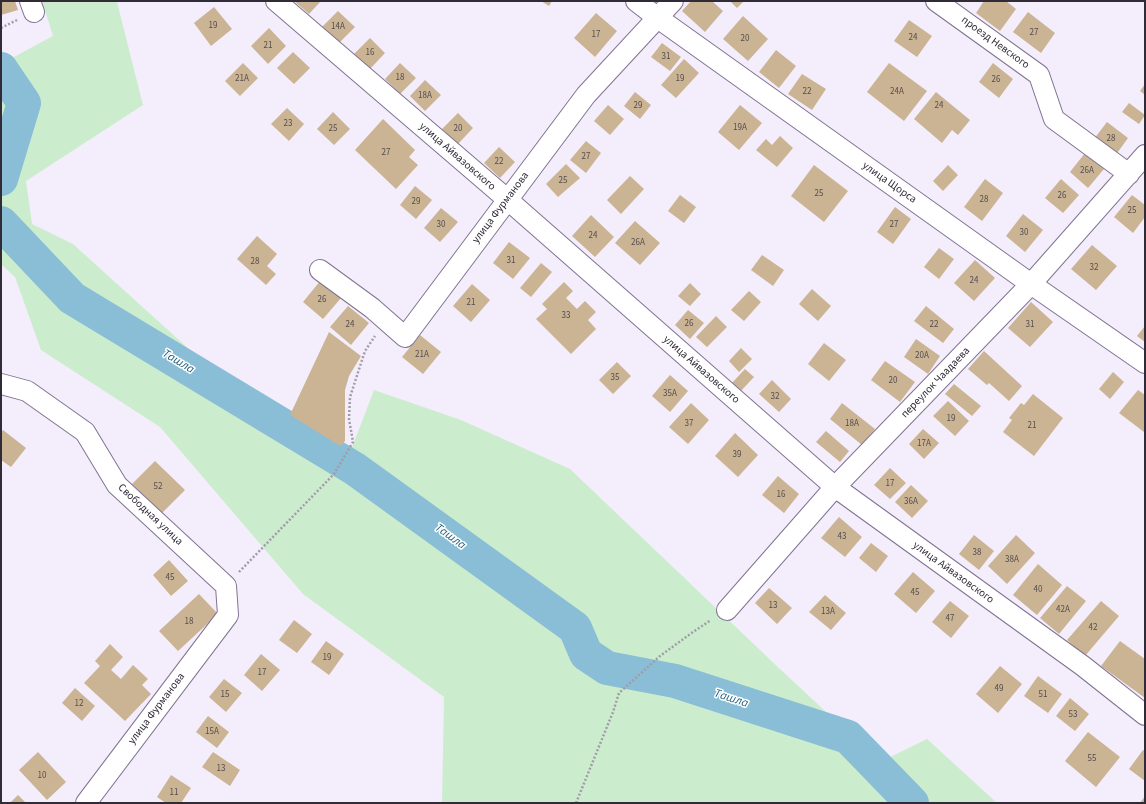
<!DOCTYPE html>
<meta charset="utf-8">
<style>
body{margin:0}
#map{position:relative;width:1146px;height:804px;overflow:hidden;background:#f4edfb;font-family:"Source Sans 3",sans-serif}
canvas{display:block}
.frame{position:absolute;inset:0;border:2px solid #312b38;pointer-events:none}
</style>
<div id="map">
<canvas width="1146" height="804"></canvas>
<div class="frame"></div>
</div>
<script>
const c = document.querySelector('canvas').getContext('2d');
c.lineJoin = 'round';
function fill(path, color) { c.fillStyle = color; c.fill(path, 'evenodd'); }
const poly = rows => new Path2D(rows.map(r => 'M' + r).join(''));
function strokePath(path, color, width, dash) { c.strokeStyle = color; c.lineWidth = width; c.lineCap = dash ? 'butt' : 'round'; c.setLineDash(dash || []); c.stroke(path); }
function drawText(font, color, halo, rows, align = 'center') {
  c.font = font + ' "Source Sans 3",sans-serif'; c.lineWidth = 3; c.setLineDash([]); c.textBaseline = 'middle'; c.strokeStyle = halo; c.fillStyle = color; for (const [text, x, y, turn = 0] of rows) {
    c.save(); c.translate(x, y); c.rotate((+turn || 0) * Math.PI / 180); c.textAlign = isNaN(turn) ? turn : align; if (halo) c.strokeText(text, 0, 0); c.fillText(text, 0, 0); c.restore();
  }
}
fill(poly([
 [42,1,115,1,117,2,143,105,26,181,32,224,73,244,264,417,343,471,374,390,461,420,570,469,782,671,880,762,927,739,997,803,442,803,444,697,303,594,160,427,41,350,15,277,1,264,1,64,53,36]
]), '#cbedcd');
strokePath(poly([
 [1,69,24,103,1,179],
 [1,223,72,298,355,469,575,628,586,654,607,668,675,681,848,737,912,803]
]), '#8abdd6', 34);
fill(poly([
 [1,1,15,1,18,10,1,15],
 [294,1,321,1,309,14],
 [541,1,552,1,549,6],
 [691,1,712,1,723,11,705,32,682,11],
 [730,1,744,1,737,8],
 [984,1,1006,1,1016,9,1000,31,976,13],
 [214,7,232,29,211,46,194,23],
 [338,11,355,27,339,43,322,27],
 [1028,12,1055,33,1041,53,1013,32],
 [596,13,617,31,595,57,574,38],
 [743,16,768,39,748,61,723,39],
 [909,20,932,36,917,57,894,41],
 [269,28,286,46,268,64,251,46],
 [370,38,385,53,370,69,354,54],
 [662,43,681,57,670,71,651,57],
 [776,50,796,66,779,88,759,72],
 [293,52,310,68,294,84,277,68],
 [684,59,699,73,676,98,661,85],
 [243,63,258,78,240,96,225,81],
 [400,63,416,78,400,94,385,79],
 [889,63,927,91,904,121,867,92],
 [993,63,1013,79,999,98,979,82],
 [802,74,826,89,812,110,788,94],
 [425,80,441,95,425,111,410,96],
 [1145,84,1145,95,1140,91],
 [635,92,651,105,640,119,624,106],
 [936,92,970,120,958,135,952,130,942,143,914,119],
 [1129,103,1145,115,1139,124,1122,112],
 [608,105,624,119,610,135,594,121],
 [740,105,762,123,739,150,718,132],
 [287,108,304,124,289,141,271,124],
 [333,112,350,129,334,145,317,129],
 [458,113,473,128,458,144,442,129],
 [383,119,415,150,409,157,418,165,396,189,355,150],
 [1107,122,1128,138,1115,156,1094,139],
 [780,136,793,148,777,167,756,150,766,139,772,145],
 [586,141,601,153,586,173,570,160],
 [499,147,515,162,500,178,484,163],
 [1085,153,1104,169,1088,188,1070,172],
 [566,164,580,178,558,197,546,184],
 [814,165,848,191,824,222,791,196],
 [948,165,958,175,943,191,933,181],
 [630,176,644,189,621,214,607,200],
 [985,179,1003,193,982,221,964,207],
 [1061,179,1079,195,1063,213,1045,198],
 [415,186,432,200,416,219,400,205],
 [680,195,696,207,684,223,668,211],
 [1132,195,1145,205,1145,217,1133,233,1114,217],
 [895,207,911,219,893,244,877,232],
 [441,208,458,222,440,242,424,228],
 [1023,214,1043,230,1025,252,1006,236],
 [591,215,614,237,595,257,572,236],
 [635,221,660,243,640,265,615,243],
 [257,236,277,254,267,266,276,274,266,285,237,259],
 [509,242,530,258,513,279,493,263],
 [1092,245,1117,266,1096,290,1071,269],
 [939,248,954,259,939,279,924,267],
 [762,255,784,270,773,286,751,270],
 [975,260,995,278,974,301,954,283],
 [541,263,552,272,531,297,520,288],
 [321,280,341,298,323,319,303,302],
 [564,282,573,291,566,298,577,309,585,301,596,312,588,320,596,329,571,354,536,319,547,309,542,304],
 [690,283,701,294,690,306,678,296],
 [472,284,490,300,471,322,453,306],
 [812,289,831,306,818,321,799,304],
 [749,291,761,302,744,321,731,310],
 [1031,302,1053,322,1030,347,1008,328],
 [348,306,369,323,351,345,330,327],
 [926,306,954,329,943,343,914,321],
 [688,310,704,323,690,339,675,325],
 [716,316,727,327,707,347,696,337],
 [1145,326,1145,342,1137,336],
 [329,332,361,356,349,376,345,390,345,441,340,446,290,415],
 [420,335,441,352,423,374,402,357],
 [916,339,940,356,928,374,904,357],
 [824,343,846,360,829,381,808,364],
 [741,348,752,359,739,372,729,361],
 [984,351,1022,386,1009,401,989,383,987,385,968,369],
 [885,361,915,382,900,402,871,380],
 [617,362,631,376,613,394,599,380],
 [745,369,754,377,739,393,730,385],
 [1113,372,1124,382,1110,399,1099,389],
 [670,375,688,391,670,412,652,396],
 [772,380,791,399,779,412,759,394],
 [954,384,981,406,972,416,945,394],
 [1138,390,1145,395,1144,432,1119,413],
 [1033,394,1063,418,1034,456,1003,432,1012,420,1009,418,1021,403,1024,405],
 [948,401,969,421,955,436,933,416],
 [691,403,709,420,688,444,669,427],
 [842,403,875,429,862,445,830,419],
 [923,429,939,443,924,459,909,444],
 [3,430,26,448,11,467,1,460,1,433],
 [826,431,849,451,840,462,816,442],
 [735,433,758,455,738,477,715,456],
 [155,461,185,490,162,513,132,484],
 [890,468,906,483,890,499,874,485],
 [778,476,799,494,784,513,762,495],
 [911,485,928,501,912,518,895,502],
 [839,517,862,537,845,557,821,538],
 [974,535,994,551,979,570,959,554],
 [1016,535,1035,553,1007,584,988,566],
 [871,543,888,556,876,572,859,558],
 [169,560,188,581,171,596,153,575],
 [1038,564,1062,585,1037,615,1013,595],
 [913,572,935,591,916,613,894,594],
 [1067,586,1086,601,1059,634,1040,618],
 [769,588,792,608,777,624,755,603],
 [199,594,218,614,178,651,159,631],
 [825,595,846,613,831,630,809,612],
 [950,601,969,616,951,638,932,622],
 [1101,601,1119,616,1085,656,1067,640],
 [294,620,312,634,297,653,279,640],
 [326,641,344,654,329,675,311,662],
 [1120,641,1145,659,1145,698,1101,666],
 [110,644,123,657,111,670,121,679,133,665,148,679,142,685,151,694,125,721,84,683,100,666,95,661],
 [261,654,280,670,262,691,244,675],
 [1000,666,1022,684,998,713,976,694],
 [1038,676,1062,694,1048,713,1024,696],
 [224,679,242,693,226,712,209,697],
 [75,688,95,706,82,721,62,703],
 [1070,698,1089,714,1075,731,1056,716],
 [208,716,229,732,217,748,196,732],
 [1088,732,1120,757,1096,787,1065,761],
 [1143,750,1145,751,1145,781,1129,769],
 [38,752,66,782,47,800,19,770],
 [213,752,240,770,230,786,202,767],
 [171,775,191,788,181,803,166,803,157,797],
 [18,795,26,803,10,803],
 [1145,796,1145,803,1140,803]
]), '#cab494');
const minor = poly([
 [30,1,34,12],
 [276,1,508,200,835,487,1083,666,1145,715],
 [636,1,658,18,1031,284,1145,363],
 [936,1,1039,75,1054,119,1129,174],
 [320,270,372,308,405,337,586,95,673,1],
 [1,384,27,391,85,432,117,485,226,586,228,615,86,803],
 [727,610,835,487,1031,284,1145,155]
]);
strokePath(minor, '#817392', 22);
strokePath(poly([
 [1,28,17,20],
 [239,572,334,474,353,442,349,419,350,397,365,351,375,336],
 [576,803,613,712,619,693,660,656,693,632,711,620]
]), '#a29ba9', 2.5, [2, 2]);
strokePath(minor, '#fff', 20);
drawText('9px', '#574d4f', null, [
 ["19",213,26],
 ["14А",338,27],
 ["27",1034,33],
 ["17",596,35],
 ["24",913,38],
 ["20",745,39],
 ["21",268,46],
 ["16",370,53],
 ["31",666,57],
 ["18",400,78],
 ["21А",242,79],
 ["19",680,79],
 ["26",996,80],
 ["22",807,92],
 ["24А",897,92],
 ["18А",425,96],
 ["29",638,106],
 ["24",939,106],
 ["23",288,124],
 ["19А",740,128],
 ["25",333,129],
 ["20",458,129],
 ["28",1111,139],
 ["27",386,153],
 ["27",586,157],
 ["22",499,162],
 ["26А",1087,171],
 ["25",563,181],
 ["25",819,194],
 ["26",1062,196],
 ["28",984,200],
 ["29",416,202],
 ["25",1132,211],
 ["30",441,225],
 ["27",894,225],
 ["30",1024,233],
 ["24",593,236],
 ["26А",638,243],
 ["31",511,261],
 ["28",255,262],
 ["32",1094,268],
 ["24",974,281],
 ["26",322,300],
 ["21",471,303],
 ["33",566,316],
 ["26",689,324],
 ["24",350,325],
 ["22",934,325],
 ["31",1030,325],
 ["21А",422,355],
 ["20А",922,356],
 ["35",615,378],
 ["20",893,381],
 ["35А",670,394],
 ["32",775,397],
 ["19",951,419],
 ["37",689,424],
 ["18А",852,424],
 ["21",1032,426],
 ["17А",924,444],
 ["39",737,455],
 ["17",890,484],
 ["52",158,487],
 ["16",781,495],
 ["36А",911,502],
 ["43",842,537],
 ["38",977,553],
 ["38А",1012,560],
 ["45",170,578],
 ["40",1038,590],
 ["45",915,593],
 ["13",773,606],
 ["42А",1063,610],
 ["13А",828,612],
 ["47",950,619],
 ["18",189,622],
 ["42",1093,628],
 ["19",327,658],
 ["17",262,673],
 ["49",999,689],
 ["15",225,695],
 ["51",1043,695],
 ["12",79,704],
 ["53",1073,715],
 ["15А",212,732],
 ["55",1092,759],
 ["13",221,769],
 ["10",42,776],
 ["11",174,793]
]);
drawText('11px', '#312b38', '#fff', [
 ["проезд Невского",995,43,36],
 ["улица Айвазовского",457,157,41],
 ["улица Щорса",889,183,35],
 ["улица Фурманова",501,208,-53],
 ["улица Айвазовского",701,370,41],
 ["переулок Чаадаева",936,383,-46],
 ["Свободная улица",150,515,43],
 ["улица Айвазовского",953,573,36],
 ["улица Фурманова",157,709,-53]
]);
drawText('italic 12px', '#1f5e78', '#fff', [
 ["Ташла",178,362,31],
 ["Ташла",450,537,36],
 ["Ташла",731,699,18]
]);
</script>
